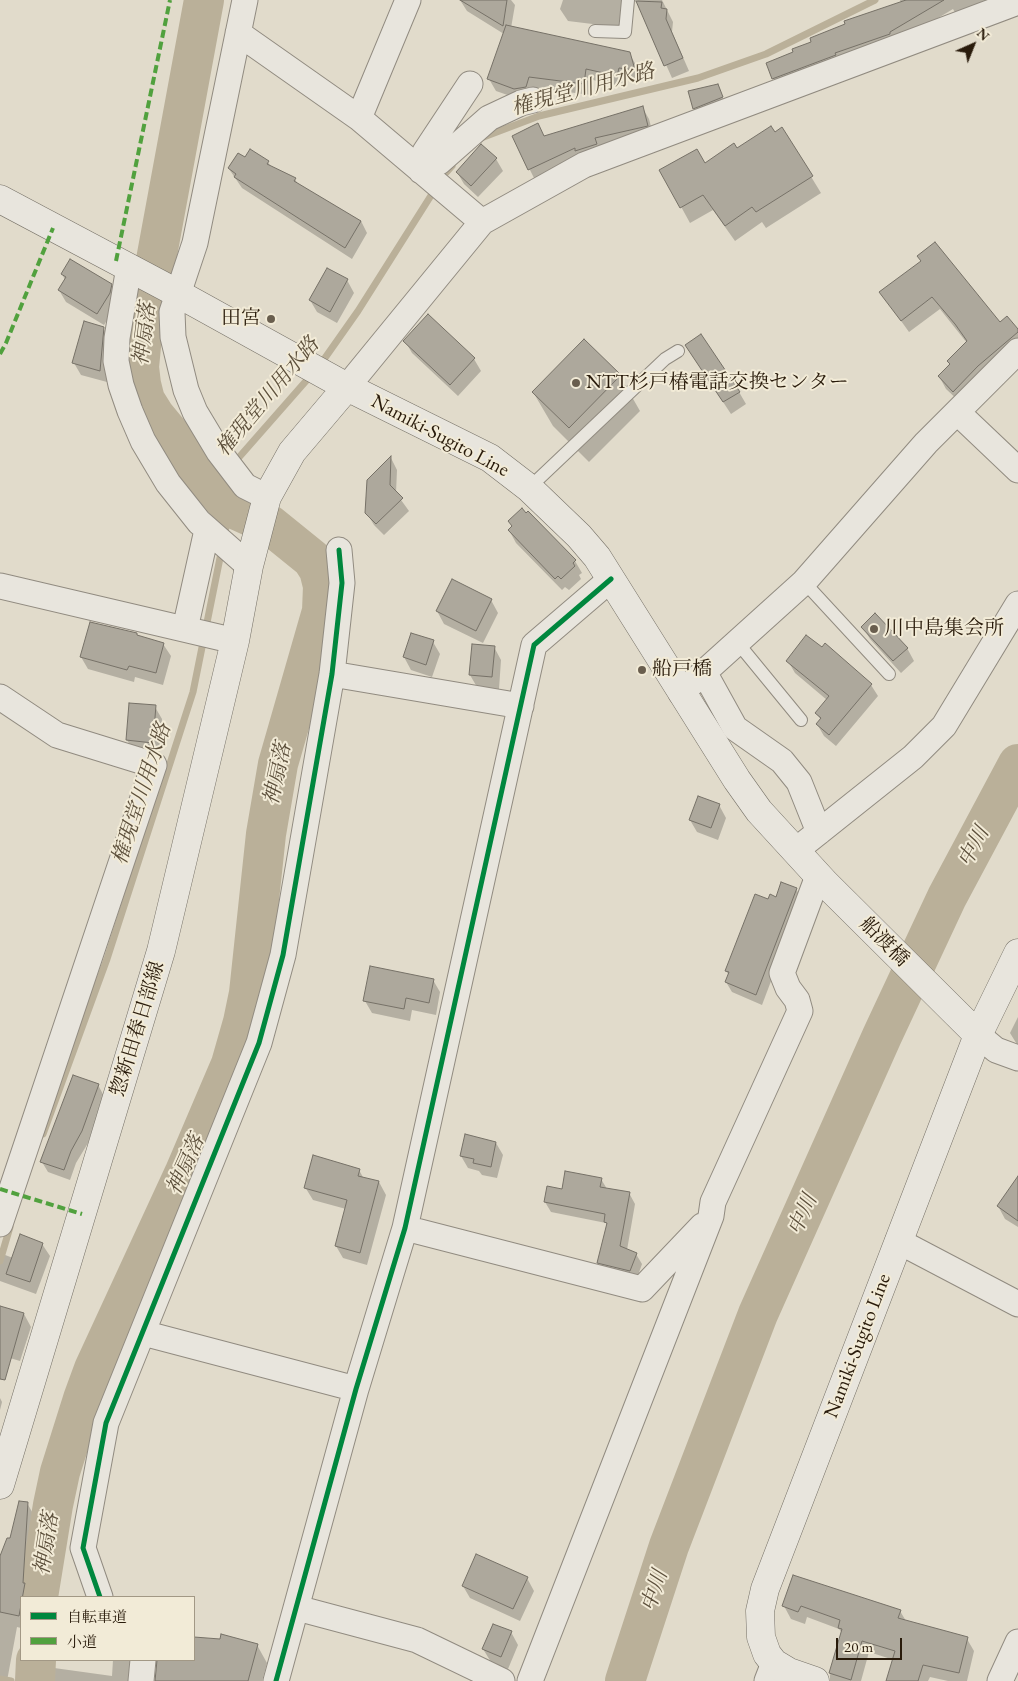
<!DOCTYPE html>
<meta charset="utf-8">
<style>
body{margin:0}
#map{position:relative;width:1018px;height:1681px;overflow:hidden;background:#e1dbcb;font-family:"EB Garamond","Noto Serif JP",serif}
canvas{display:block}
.legend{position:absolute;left:20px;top:1596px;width:175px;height:65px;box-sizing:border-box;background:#f2ebd7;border:1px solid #a29885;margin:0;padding:6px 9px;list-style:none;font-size:15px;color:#291b0b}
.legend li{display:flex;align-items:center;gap:10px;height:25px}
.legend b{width:25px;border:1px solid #a29885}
.north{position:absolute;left:948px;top:20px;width:50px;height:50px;-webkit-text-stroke:4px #f2ebd7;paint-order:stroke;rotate:44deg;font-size:14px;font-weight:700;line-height:20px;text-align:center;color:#291b0b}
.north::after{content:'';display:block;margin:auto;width:18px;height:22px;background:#291b0b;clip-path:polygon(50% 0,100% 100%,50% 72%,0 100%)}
.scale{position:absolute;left:836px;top:1638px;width:66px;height:22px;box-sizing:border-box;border:2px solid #291b0b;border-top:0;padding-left:6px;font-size:15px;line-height:18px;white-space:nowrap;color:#291b0b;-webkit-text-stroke:4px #f2ebd7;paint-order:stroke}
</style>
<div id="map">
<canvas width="1018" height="1681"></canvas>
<ul class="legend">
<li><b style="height:6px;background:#00873e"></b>自転車道</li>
<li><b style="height:6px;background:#51a13e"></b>小道</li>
</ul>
<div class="north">N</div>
<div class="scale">20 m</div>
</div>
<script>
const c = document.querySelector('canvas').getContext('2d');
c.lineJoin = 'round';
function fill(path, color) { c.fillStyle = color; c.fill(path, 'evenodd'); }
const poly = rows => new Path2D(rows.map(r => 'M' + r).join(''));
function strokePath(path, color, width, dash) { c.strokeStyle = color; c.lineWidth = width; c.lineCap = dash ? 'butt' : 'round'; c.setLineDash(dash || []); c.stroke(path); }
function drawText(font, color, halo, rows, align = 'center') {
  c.font = font + ' "EB Garamond","Noto Serif JP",serif'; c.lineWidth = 4; c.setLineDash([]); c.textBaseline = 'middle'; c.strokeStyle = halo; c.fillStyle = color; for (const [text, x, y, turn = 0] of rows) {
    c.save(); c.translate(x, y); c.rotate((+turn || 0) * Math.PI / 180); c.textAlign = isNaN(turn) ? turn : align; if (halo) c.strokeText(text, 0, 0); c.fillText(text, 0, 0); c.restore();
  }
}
fill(poly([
 [460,0,511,0,515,5,511,28,629,53,636,65,640,81,625,79,623,87,593,80,591,95,536,88,522,100,496,91,489,79,504,34,467,11],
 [563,0,622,0,625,28,568,21,560,9],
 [637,0,662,0,673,22,672,32,689,71,672,78],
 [900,0,995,0,957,16,953,9,895,44,780,90,773,78,795,53,901,3],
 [720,91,725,103,698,114,695,108],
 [642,107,649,119,654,138,536,182,513,136,544,137],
 [782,129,821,193,766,228,762,222,735,241,713,210,690,223,661,170,704,164],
 [245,159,268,162,271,167,295,179,299,186,361,221,367,233,352,259,242,188,229,169],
 [496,159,503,171,478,197,464,184,457,172],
 [922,262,1000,324,1018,331,1018,350,961,403,946,389,939,376,967,343,940,309,909,332,881,293],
 [62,274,111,285,118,298,116,306,104,325,66,302,59,290,65,280],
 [347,280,354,293,337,323,317,312,310,300],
 [428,316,474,359,481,371,458,396,412,353,405,341],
 [103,328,111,340,107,382,81,375,74,363],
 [694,358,739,392,746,404,731,414],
 [620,376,640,411,589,462,553,426,533,392],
 [391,458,397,470,396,493,409,511,384,535,374,525,366,512],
 [509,530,575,561,582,573,579,575,581,579,569,590,565,587,562,590,516,543],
 [491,600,498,613,483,643,444,624,437,611],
 [863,627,907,648,914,661,901,673,870,639],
 [137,634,138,637,163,644,171,656,163,685,135,677,134,682,88,669,81,657],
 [433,642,440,654,432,677,411,670,404,657],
 [494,647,501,660,499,689,477,687,470,675],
 [788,661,871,685,878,696,836,746,824,736,817,724,821,720,816,713,827,700,795,673],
 [130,704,155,707,162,719,159,755,134,752,127,740],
 [719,805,726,818,718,840,697,832,690,820],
 [796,889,802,899,762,1005,732,992,726,982,729,975,726,971,769,901],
 [433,980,440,992,436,1015,412,1010,410,1021,372,1013,365,1001],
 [1018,1017,1018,1046,1010,1033],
 [98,1085,104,1096,88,1143,76,1163,70,1180,48,1172,42,1162,55,1124,57,1124],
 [496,1143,503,1155,497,1178,482,1175,479,1171,468,1168,461,1156],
 [359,1170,364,1179,379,1182,386,1195,367,1265,343,1258,336,1246,346,1209,313,1200,305,1187],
 [601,1179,607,1189,629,1193,635,1204,627,1250,636,1254,642,1264,636,1281,604,1273,599,1262,608,1226,606,1223,551,1212,545,1202,563,1190],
 [1018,1181,1018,1227,1005,1219,998,1206],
 [42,1244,50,1256,36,1294,0,1281,0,1253,13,1258],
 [24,1314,31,1327,20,1361,0,1355,0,1316],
 [0,1398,2,1402,0,1410],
 [27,1503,35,1517,32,1597,21,1597,21,1628,17,1627,7,1681,0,1681,0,1560],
 [794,1577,900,1611,906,1621,967,1639,974,1651,967,1681,948,1681,930,1677,928,1681,887,1681,894,1660,869,1652,861,1681,830,1681,830,1675,842,1633,839,1629,807,1617,805,1624,791,1619,784,1606],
 [527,1578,534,1591,520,1621,470,1598,463,1586],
 [511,1632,518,1645,508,1669,491,1662,483,1649],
 [194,1638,257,1645,267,1663,262,1681,156,1681,158,1664,156,1664,148,1665,139,1681,45,1681,47,1667,112,1676,113,1660,194,1660]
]), '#0003');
strokePath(poly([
 [481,138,539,116,698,78,766,54,875,0],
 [320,365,358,311,444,175,452,166],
 [234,463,313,373],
 [224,537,230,507,229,479],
 [43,1134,107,959,193,692,222,548],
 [0,1261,10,1227],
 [0,1679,11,1681]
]), '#bab099', 7);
strokePath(poly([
 [38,1597,53,1505,60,1472,83,1399,94,1369,184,1174,231,1064,243,1022,249,993,266,834,278,764,322,611,323,586,319,570,312,559,270,525,230,507,155,416,145,400,141,384,139,367,142,336,204,0],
 [35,1681,36,1660],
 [625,1681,669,1546,758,1314,882,1036,947,897,1018,764]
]), '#bab099', 40);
const building = poly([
 [460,0,507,0,503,26,460,0],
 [906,0,944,0,890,32,890,34,835,53,836,55,772,79,766,63,793,52,792,49,811,42,810,38,845,24,844,21,906,0],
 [636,1,662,2,661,8,667,9,666,19,683,58,664,66,636,1],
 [506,25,630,52,635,70,619,68,617,76,586,69,584,84,529,77,526,87,514,89,487,79,506,25],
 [718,84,723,97,693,109,688,91,718,84],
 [643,106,648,126,595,138,597,144,575,151,575,148,528,170,512,136,538,123,544,136,643,106],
 [771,126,775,132,782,127,813,176,756,212,752,207,725,226,703,195,680,208,659,170,697,149,705,163,734,143,737,148,771,126],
 [481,144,497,158,471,186,456,172,481,144],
 [250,149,269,161,267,164,296,178,294,181,361,221,345,248,234,177,236,174,228,168,238,153,245,157,250,149],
 [935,242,1000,322,1007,316,1018,329,1018,332,978,366,953,392,938,376,950,364,947,361,967,341,955,324,932,297,901,321,879,292,921,261,917,256,935,242],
 [70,259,112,284,110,293,97,314,58,290,66,277,61,274,70,259],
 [327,268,348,279,330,312,309,300,327,268],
 [428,314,475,358,450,385,403,341,428,314],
 [84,321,104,327,100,371,72,363,84,321],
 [701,334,740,392,723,402,685,345,701,334],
 [584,339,621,375,569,428,532,392,584,339],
 [391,456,390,485,403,498,376,524,365,513,367,480,391,456],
 [522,508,526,513,528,511,576,560,573,563,575,566,561,579,558,576,555,579,508,530,512,526,508,521,522,508],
 [452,579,492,599,476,631,436,611,452,579],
 [875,613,908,648,893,661,861,627,875,613],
 [90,622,137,633,137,635,164,643,156,673,129,666,127,670,80,657,90,622],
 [411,633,434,640,426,665,403,657,411,633],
 [806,635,822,647,825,643,872,684,829,735,816,724,821,718,815,713,829,696,786,661,806,635],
 [472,644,495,646,492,677,469,675,472,644],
 [129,703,156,705,153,743,126,740,129,703],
 [698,796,720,804,711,828,689,820,698,796],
 [781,882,797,888,756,995,725,982,729,972,725,971,755,894,768,899,770,894,776,897,781,882],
 [370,966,434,979,429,1003,406,998,404,1009,363,1001,370,966],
 [73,1075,99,1084,82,1131,71,1151,64,1170,40,1162,73,1075],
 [465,1134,496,1142,491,1167,473,1163,474,1159,460,1156,465,1134],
 [313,1155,360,1169,358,1176,379,1181,360,1253,335,1246,347,1200,304,1188,313,1155],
 [565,1171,602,1178,600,1187,630,1192,620,1246,637,1253,630,1271,597,1263,607,1223,604,1222,605,1214,544,1202,547,1186,562,1189,565,1171],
 [1018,1176,1018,1221,997,1206,1018,1176],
 [20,1234,43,1243,30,1282,6,1274,20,1234],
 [0,1306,24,1313,5,1380,0,1379,0,1306],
 [19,1501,28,1502,23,1583,25,1583,19,1616,0,1612,0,1556,7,1538,10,1538,19,1501],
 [476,1554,528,1577,513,1609,462,1586,476,1554],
 [793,1575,901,1610,898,1618,968,1637,959,1673,923,1665,918,1681,886,1681,895,1651,862,1641,851,1680,829,1673,842,1629,838,1628,840,1620,801,1606,798,1612,782,1606,793,1575],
 [493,1624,512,1631,501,1657,482,1649,493,1624],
 [221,1634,258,1644,248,1681,155,1681,157,1660,194,1660,194,1637,220,1639,221,1634]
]);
fill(building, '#ada89c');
strokePath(building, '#767167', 1);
const lane = poly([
 [595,31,625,32,628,0],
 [529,488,665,359,678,351],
 [804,582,889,674],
 [737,642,801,720]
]);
const street = poly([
 [245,0,195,243,172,312,173,337,186,390,195,412,219,452,245,486,267,497],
 [408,0,359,118,482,222],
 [238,33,359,118],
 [421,171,439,162,489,118,521,103,533,100],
 [421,171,425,152,470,84],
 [129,267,117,338,116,361,121,385,130,411,143,441,168,483,199,522,249,566],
 [347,387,482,222,584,165,1018,2],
 [957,412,1018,470],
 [0,586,235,641],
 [185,629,207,530],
 [704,672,735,728,782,761,799,782,819,832],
 [332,674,521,706],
 [681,693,804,582,926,443,1018,351],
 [0,697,57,735,154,765,0,1224],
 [795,851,913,757,944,726,1018,604],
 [978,1035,996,1050,1018,1058],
 [405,1228,642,1289,702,1226],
 [898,1241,1018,1304],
 [143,1333,356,1389],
 [100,1597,83,1548,106,1423,259,1043,283,955,332,674,342,583,339,550],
 [297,1608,417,1640,502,1681],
 [141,1681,143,1660],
 [276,1681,356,1389,405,1228,534,645,611,579],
 [530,1681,711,1216,713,1202,800,1011,797,1000,788,988,782,973,818,876],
 [767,1681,774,1663],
 [1000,1681,1018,1642]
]);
const secondary = poly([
 [0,199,177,293,347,387,490,458,529,488,579,536,597,557,737,780,759,811,825,883,978,1035],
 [0,1485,161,951,235,641,249,566,267,497,292,452,347,387],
 [815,1681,789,1672,774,1663,767,1654,761,1637,760,1611,765,1589,978,1035,1018,953]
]);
strokePath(lane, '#918b80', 14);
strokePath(street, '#918b80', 27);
strokePath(secondary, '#767167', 29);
strokePath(lane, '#e8e5dd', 12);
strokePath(street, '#e8e5dd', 25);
strokePath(secondary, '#e8e5dd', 28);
strokePath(poly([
 [116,261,170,0],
 [0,354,6,343,53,228],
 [0,1189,82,1214]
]), '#51a13e', 4, [8, 4]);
strokePath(poly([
 [100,1597,83,1548,106,1423,259,1043,283,955,332,674,342,583,339,550],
 [276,1681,356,1389,405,1228,534,645,611,579]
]), '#00873e', 5);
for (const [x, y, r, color] of [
 [271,319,5,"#695e4e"],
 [576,383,5,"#695e4e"],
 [874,629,5,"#695e4e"],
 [642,670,5,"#695e4e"]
]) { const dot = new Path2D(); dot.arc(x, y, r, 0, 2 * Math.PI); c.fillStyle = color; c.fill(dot); strokePath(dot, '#f2ebd7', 2); }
drawText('20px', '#291b0b', '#f2ebd7', [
 ["田宮",261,319,"right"],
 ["NTT杉戸椿電話交換センター",586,383],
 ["川中島集会所",884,629],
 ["船戸橋",652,670]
], 'left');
drawText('20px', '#291b0b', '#f2ebd7', [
 ["Namiki-Sugito Line",440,436,28],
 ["船渡橋",884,942,45],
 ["惣新田春日部線",138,1029,-73],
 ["Namiki-Sugito Line",858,1346,-69]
]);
drawText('italic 21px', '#5c4f3b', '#f2ebd7', [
 ["権現堂川用水路",583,90,-15],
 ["神扇落",145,334,-83],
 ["権現堂川用水路",268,397,-50],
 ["神扇落",278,774,-78],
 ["権現堂川用水路",142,794,-72],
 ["中川",974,847,-62],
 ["神扇落",186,1165,-66],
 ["中川",803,1215,-66],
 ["神扇落",47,1544,-81],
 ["中川",655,1591,-72]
]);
</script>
